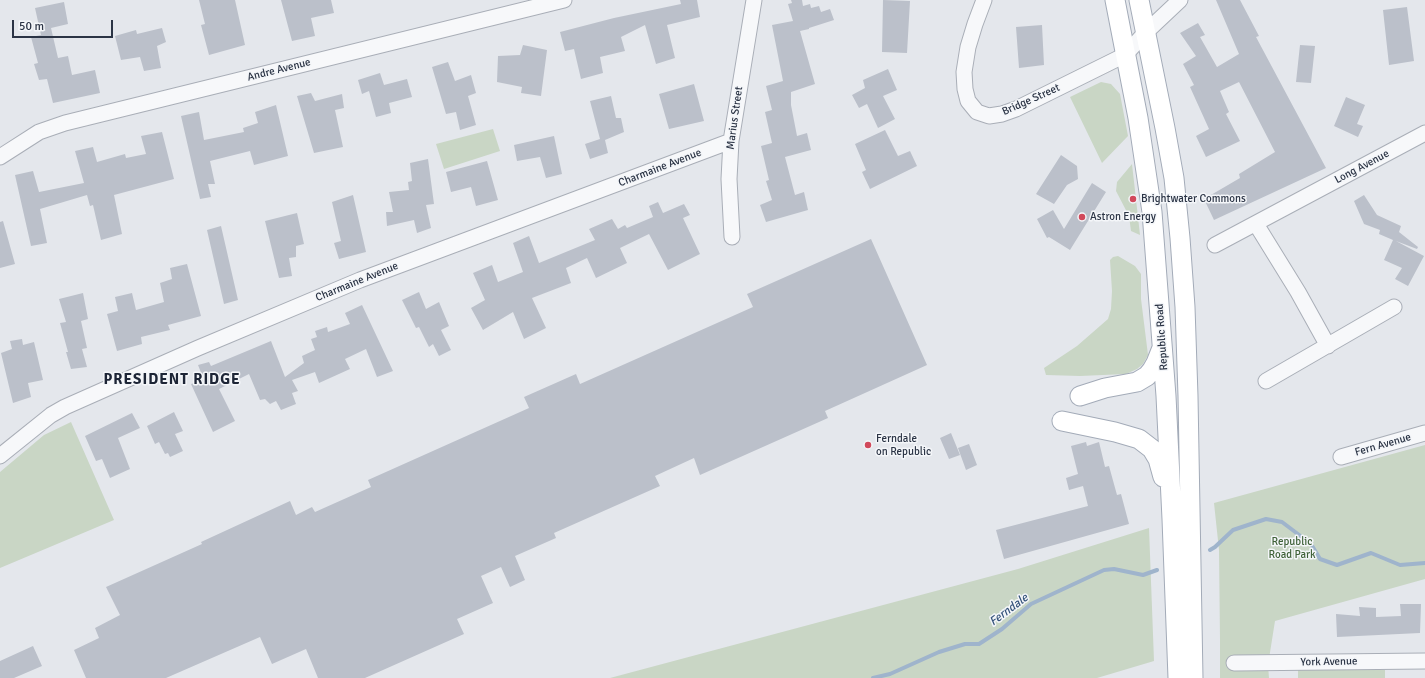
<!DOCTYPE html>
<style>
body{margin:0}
#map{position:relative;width:1425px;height:678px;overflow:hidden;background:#e4e7ec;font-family:Signika,sans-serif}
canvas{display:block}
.scale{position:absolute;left:12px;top:20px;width:101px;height:18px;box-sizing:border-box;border:2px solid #2b3445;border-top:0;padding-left:5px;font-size:12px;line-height:14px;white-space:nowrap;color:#2b3445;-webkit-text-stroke:3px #f4f6f9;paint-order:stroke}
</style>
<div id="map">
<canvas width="1425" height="678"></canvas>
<div class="scale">50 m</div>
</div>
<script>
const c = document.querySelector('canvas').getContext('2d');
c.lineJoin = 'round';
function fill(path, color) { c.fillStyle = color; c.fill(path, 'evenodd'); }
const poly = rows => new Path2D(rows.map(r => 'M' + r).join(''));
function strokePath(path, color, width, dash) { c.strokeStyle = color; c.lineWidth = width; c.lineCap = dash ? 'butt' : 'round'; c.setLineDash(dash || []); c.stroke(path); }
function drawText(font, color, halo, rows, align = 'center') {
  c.font = font + ' Signika,sans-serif'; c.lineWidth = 3; c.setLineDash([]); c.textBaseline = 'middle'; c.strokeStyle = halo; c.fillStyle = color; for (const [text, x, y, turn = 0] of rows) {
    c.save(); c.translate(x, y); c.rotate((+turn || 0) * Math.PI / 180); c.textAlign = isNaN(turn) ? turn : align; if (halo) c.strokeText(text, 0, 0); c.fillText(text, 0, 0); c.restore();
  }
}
fill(poly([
 [1101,82,1111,84,1120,94,1128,136,1102,163,1070,97],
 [493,129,500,151,444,169,436,144],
 [1132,164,1140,235,1131,231,1129,216,1116,191,1117,182],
 [1118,256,1135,266,1141,274,1141,299,1148,355,1143,364,1137,369,1126,374,1080,376,1046,375,1044,368,1077,346,1108,319,1111,309,1112,291,1110,260,1113,257],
 [71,422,114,520,0,568,0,472,44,435],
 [1425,445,1425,579,1275,621,1268,665,1269,678,1220,678,1220,640,1219,550,1214,503],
 [1149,528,1154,661,1097,678,610,678,1018,569],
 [1298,670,1385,670,1385,678,1298,678]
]), '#c9d6c5');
strokePath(poly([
 [1210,550,1215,547,1233,530,1266,519,1282,522,1311,544,1320,559,1337,565,1371,553,1400,565,1425,563],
 [873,678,890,674,939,652,965,644,979,644,1002,629,1031,604,1104,570,1114,569,1143,575,1157,570]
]), '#9fb4cc', 4);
fill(poly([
 [199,0,235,0,245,45,209,55,201,25,205,24],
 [281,0,331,0,334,13,311,18,315,36,292,41],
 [680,0,697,0,700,17,667,25,675,58,656,64,645,25,621,37,625,51,600,57,603,73,581,79,574,49,565,51,560,32,614,18,681,4],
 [791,0,802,0,803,6,810,4,811,8,819,6,821,12,830,9,834,20,809,28,809,29,800,31,815,84,791,92,791,105,797,136,807,133,811,150,785,157,795,195,804,192,808,210,766,222,760,205,772,200,766,181,769,180,761,146,772,143,765,112,772,110,766,86,783,81,772,25,793,21,788,4,792,3],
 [883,0,910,1,907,53,882,52],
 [1216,0,1240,0,1259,36,1256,37,1326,168,1214,220,1204,199,1240,178,1239,174,1275,152,1239,82,1220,91,1229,112,1226,114,1240,141,1206,157,1196,136,1209,129,1190,87,1194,85,1183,64,1196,56,1180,33,1198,23,1205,35,1200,37,1217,67,1239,54],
 [64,2,68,24,51,28,58,58,68,56,72,75,95,70,100,93,53,103,47,79,39,80,34,64,38,63,31,37,41,35,35,8],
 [1407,7,1414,61,1389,65,1383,10],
 [1042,25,1044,65,1019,68,1016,27],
 [162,28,166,42,157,46,161,68,144,71,140,57,121,60,115,36,136,30,137,34],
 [523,45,547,50,541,96,521,93,522,87,497,82,498,56,520,55],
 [1300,45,1315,46,1311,83,1296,82],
 [448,62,455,81,471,75,476,93,468,96,476,125,460,130,456,112,446,114,432,67],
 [888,69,897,90,883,96,895,119,878,128,867,104,859,108,852,95,865,88,863,80],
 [380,73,384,85,407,79,412,97,389,103,391,113,376,117,369,91,362,94,358,80],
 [694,84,704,121,669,129,659,94],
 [311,93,315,101,342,94,344,108,335,110,343,147,314,153,297,96],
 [611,96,616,118,621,118,624,132,605,140,608,153,590,159,585,144,600,139,590,101],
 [1346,97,1365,105,1357,124,1363,126,1358,137,1334,126],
 [276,105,288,156,254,165,250,151,210,161,215,184,208,184,211,197,200,199,181,116,199,112,204,140,244,132,243,128,258,123,255,112],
 [885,130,898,156,910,151,917,166,870,189,862,172,866,170,855,144],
 [162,132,174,179,114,195,122,234,101,240,93,205,90,206,87,195,40,209,47,243,31,246,15,175,33,171,39,192,84,183,75,151,93,147,97,162,125,154,126,158,146,154,141,136],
 [554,136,562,174,546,178,540,157,517,161,514,145],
 [1061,155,1077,166,1078,179,1067,185,1054,204,1036,194],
 [428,159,434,204,426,205,431,228,417,233,414,220,387,226,386,212,393,212,389,192,409,190,408,182,412,181,410,163],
 [487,161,498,200,476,206,471,187,451,192,446,172],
 [1092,183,1106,192,1070,250,1049,237,1047,238,1037,219,1053,210,1064,229],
 [353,195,366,252,339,259,334,243,341,241,332,202],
 [1364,195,1377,215,1401,226,1399,232,1418,247,1417,249,1396,241,1424,256,1408,286,1395,279,1402,268,1384,260,1393,240,1379,234,1380,230,1364,224,1354,201],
 [658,202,663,213,684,204,690,215,683,218,700,254,668,270,649,234,620,248,627,263,596,278,587,258,566,268,571,283,532,298,546,328,524,339,513,312,483,330,471,308,485,300,473,273,492,265,498,282,523,272,513,243,529,236,539,263,595,240,589,229,612,219,618,229,625,225,627,228,653,217,649,206],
 [297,213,304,244,296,246,296,257,289,258,292,276,279,278,265,221],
 [3,221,15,264,0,268,0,222],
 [221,226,238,300,224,304,207,230],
 [871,239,927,365,825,411,828,418,700,475,694,458,655,476,660,486,554,533,556,538,515,556,525,580,510,587,501,567,481,576,493,603,457,619,464,634,365,678,318,678,306,649,272,664,260,637,166,678,86,678,74,650,99,638,95,628,120,615,106,587,202,544,201,542,290,501,296,515,312,507,315,512,371,487,368,480,529,408,524,397,576,374,580,384,753,307,747,294],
 [187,264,201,316,168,325,170,330,141,337,142,344,117,351,107,314,118,311,115,297,132,293,136,310,164,302,160,283,172,279,170,268],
 [419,292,426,309,439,302,449,326,441,330,451,350,439,356,433,344,429,347,419,327,416,328,402,300],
 [83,293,88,319,81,321,87,348,82,349,87,367,71,369,66,352,68,352,60,323,66,322,59,299],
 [362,305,393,371,377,377,366,349,345,359,350,369,319,383,315,372,292,380,298,391,292,393,296,404,281,410,276,401,270,404,265,399,260,400,249,374,219,389,235,421,213,432,191,384,204,380,198,365,209,362,211,366,271,341,285,377,304,363,302,356,315,350,311,339,317,337,315,331,327,327,328,332,350,324,345,313],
 [22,339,23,345,34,342,43,380,28,383,31,397,13,403,1,353,12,349,10,341],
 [174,412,183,431,175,434,183,451,170,457,168,453,165,454,159,442,155,444,147,426],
 [132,413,140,428,118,438,130,469,110,478,102,459,96,461,85,436],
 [951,433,960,455,949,459,940,438],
 [1086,442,1087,446,1099,442,1105,467,1109,466,1117,495,1121,494,1129,524,1004,559,996,530,1088,506,1083,486,1069,490,1066,478,1078,474,1071,446],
 [969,444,977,465,966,470,958,448],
 [1400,604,1421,604,1420,633,1337,637,1336,614,1360,616,1359,607,1376,608,1376,617,1401,616],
 [33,646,42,666,14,678,0,678,0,661]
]), '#bbc0ca');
const minor = poly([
 [984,0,975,24,968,47,964,72,965,89,968,101,977,112,989,116,1002,114,1016,109,1125,55,1145,33,1180,0],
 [0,157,39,132,65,123,564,0],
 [1256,224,1298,292,1328,346],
 [732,237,729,179,731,141,754,0],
 [1215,245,1425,133],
 [1266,381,1394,307],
 [0,456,51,415,65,407,198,348,360,280,731,141],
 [1341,457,1425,433],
 [1234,663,1425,661]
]);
const major = poly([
 [1115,0,1138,118,1152,212,1166,396,1172,519,1178,678],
 [1139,0,1165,128,1174,178,1180,238,1185,307,1188,396,1193,678],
 [1080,396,1105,388,1137,382,1147,376,1152,370,1156,363,1162,348],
 [1062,421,1115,432,1139,439,1152,449,1158,459,1163,477]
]);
strokePath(minor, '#a9aeb7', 17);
strokePath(major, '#a3abb8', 21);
strokePath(minor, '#f7f8fa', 15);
strokePath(major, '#fff', 19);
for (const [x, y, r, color] of [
 [1133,199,4,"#d1495b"],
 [1082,217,4,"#d1495b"],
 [868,445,4,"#d1495b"]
]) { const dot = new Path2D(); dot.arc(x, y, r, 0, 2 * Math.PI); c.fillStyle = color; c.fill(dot); strokePath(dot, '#f4f6f9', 1.5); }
drawText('11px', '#2b3445', '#f4f6f9', [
 ["Andre Avenue",279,70,-14],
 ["Bridge Street",1031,100,-24],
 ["Marius Street",735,118,-82],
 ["Long Avenue",1362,167,-28],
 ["Charmaine Avenue",660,168,-21],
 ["Charmaine Avenue",357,282,-22],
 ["Republic Road",1162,337,-94],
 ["Fern Avenue",1383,445,-16],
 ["York Avenue",1329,662,-1]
]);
drawText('11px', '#2b3445', '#f4f6f9', [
 ["Brightwater Commons",1141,199],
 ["Astron Energy",1090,217],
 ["Ferndale",876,439],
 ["on Republic",876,452]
], 'left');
drawText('11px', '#3f6138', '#f4f6f9', [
 ["Republic",1292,542],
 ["Road Park",1292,555]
]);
drawText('italic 12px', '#34527a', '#f4f6f9', [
 ["Ferndale",1009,610,-37]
]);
c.letterSpacing = '1px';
drawText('bold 15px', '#1d2536', '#f4f6f9', [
 ["PRESIDENT RIDGE",172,380]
]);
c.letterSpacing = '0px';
</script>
